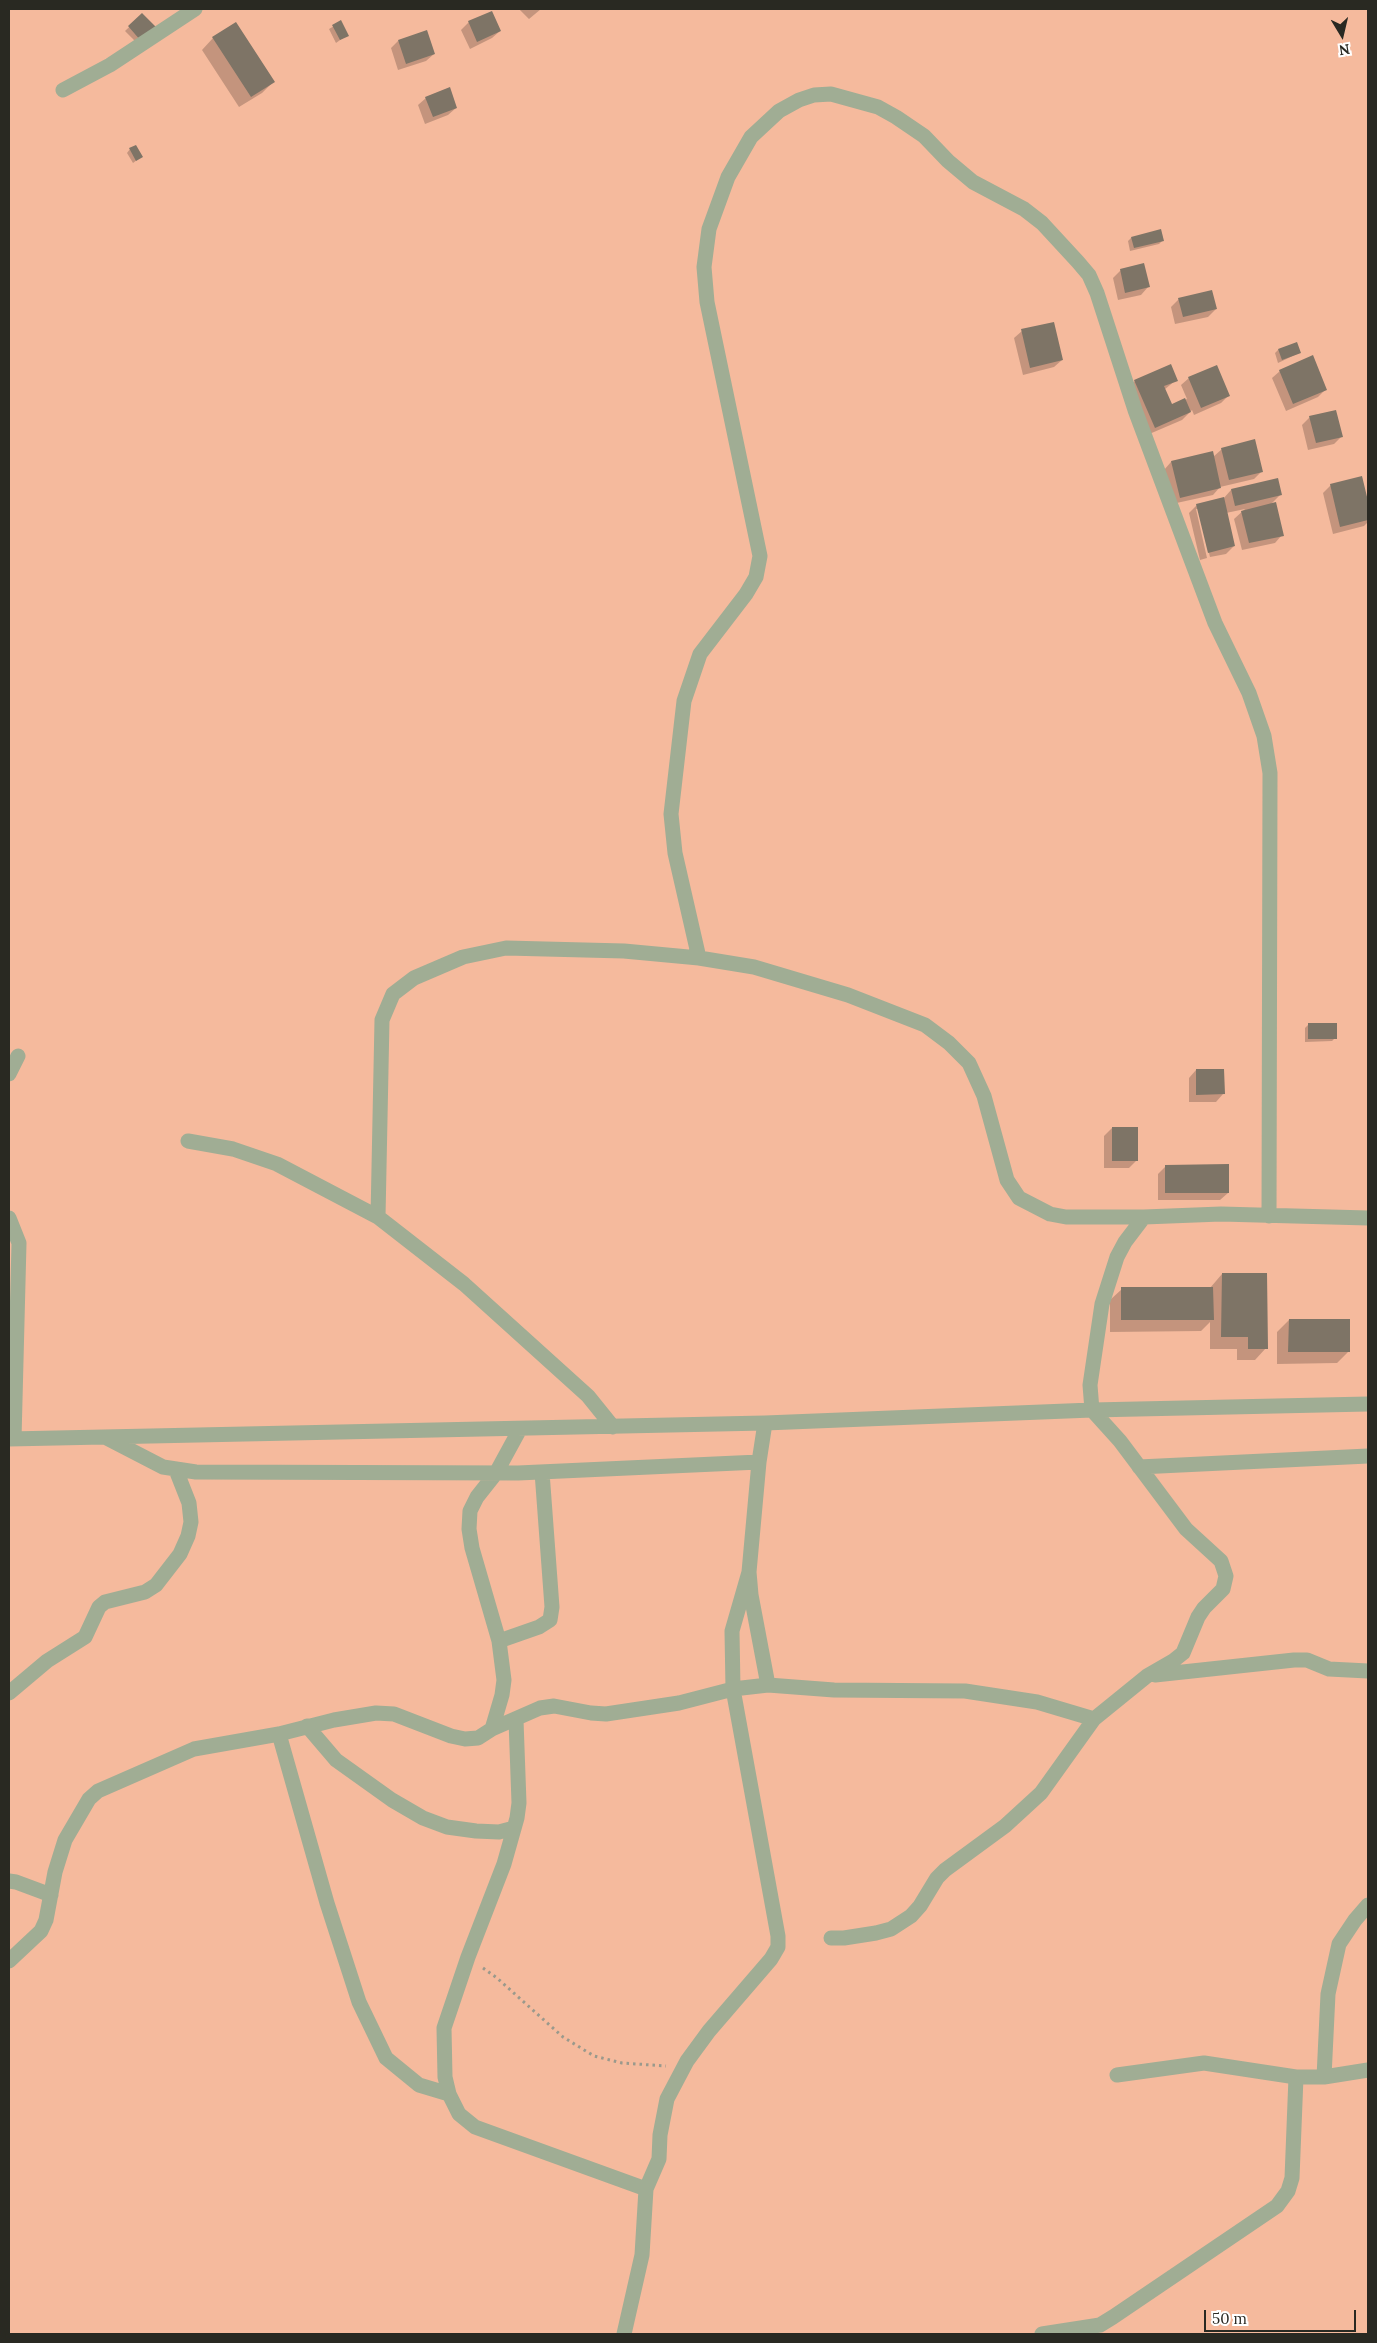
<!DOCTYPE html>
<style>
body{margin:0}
#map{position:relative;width:1377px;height:2343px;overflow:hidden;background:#faf8e5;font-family:Lora,serif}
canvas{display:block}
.frame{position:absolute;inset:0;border:10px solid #292922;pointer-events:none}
.north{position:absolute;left:1317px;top:10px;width:50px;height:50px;-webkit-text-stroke:4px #fff;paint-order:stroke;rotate:171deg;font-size:14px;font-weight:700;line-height:20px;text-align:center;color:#292922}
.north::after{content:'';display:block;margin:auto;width:18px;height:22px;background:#292922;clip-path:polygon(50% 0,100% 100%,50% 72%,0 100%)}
.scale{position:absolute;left:1204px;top:2310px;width:152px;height:22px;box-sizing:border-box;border:2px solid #292922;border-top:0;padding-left:6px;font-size:15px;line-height:18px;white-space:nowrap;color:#292922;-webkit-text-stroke:4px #fff;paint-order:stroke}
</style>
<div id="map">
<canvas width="1377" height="2343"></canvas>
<div class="frame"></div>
<div class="north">N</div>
<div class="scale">50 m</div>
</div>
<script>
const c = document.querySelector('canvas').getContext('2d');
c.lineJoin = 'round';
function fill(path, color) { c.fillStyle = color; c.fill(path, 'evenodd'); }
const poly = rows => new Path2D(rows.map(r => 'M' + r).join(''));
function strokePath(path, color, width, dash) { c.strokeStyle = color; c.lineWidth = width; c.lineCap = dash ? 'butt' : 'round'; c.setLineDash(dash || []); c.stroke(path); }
fill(poly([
 [9,9,1368,9,1368,2334,9,2334]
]), '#f5ba9d');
fill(poly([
 [519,9,541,9,529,19],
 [491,12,500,31,492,38,470,49,461,30,469,22],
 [142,15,154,27,137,43,125,31],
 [341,22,347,35,336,43,329,29],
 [213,38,274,81,262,93,239,107,202,50],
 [398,41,434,54,426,61,398,70,391,48],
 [426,98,456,108,448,115,425,124,418,105],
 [130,149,141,157,133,163,127,153],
 [1131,238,1162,241,1159,244,1130,251,1128,241],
 [1121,270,1148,287,1141,295,1118,300,1113,278],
 [1179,299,1216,309,1208,317,1175,324,1171,307],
 [1022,331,1062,360,1054,367,1023,375,1014,338],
 [1278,350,1299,353,1278,363,1275,353],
 [1280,371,1326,389,1318,397,1286,411,1272,378],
 [1189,378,1228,396,1221,403,1194,415,1192,410,1182,420,1147,435,1127,389,1135,381,1176,380,1164,390,1171,406,1187,399,1181,385],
 [1310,417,1341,437,1334,444,1308,450,1302,425],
 [1222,449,1261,472,1254,479,1220,487,1213,495,1172,504,1164,470,1171,462,1213,457],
 [1362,478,1368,506,1368,522,1364,526,1333,534,1323,493,1331,485],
 [1277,480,1280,495,1270,505,1282,535,1275,543,1242,550,1234,519,1245,509,1226,513,1234,546,1226,554,1210,557,1198,509,1196,509,1207,558,1200,560,1189,513,1197,505,1223,499,1231,490],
 [1309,1024,1335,1038,1332,1041,1305,1042,1305,1028],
 [1196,1070,1223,1094,1216,1102,1189,1102,1189,1078],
 [1368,1075,1368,1099,1367,1099,1367,1076],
 [1112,1128,1137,1160,1129,1168,1104,1168,1104,1136],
 [1166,1166,1228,1193,1220,1200,1158,1200,1158,1174],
 [1222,1274,1266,1348,1255,1360,1237,1360,1237,1349,1210,1349,1210,1322,1201,1331,1110,1332,1110,1300,1122,1289,1210,1288],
 [1289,1320,1348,1352,1337,1363,1277,1364,1277,1332]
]), '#0003');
fill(poly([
 [492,11,501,31,477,42,468,21],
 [142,13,156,27,141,41,128,26],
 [341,20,349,36,340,40,332,25],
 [236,22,275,82,251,97,212,37],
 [427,30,435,54,406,64,398,40],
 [450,87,457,108,433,117,425,97],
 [136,145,143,157,136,161,129,148],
 [1161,229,1164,241,1134,248,1131,237],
 [1144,263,1150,287,1125,293,1120,269],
 [1212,290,1217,309,1183,317,1178,298],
 [1054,322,1063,360,1030,368,1021,329],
 [1297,342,1301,353,1282,360,1278,349],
 [1313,355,1327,390,1293,404,1279,370],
 [1171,364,1178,381,1164,386,1172,404,1185,398,1191,412,1155,428,1134,380],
 [1217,365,1230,396,1201,408,1188,377],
 [1336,410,1343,437,1316,443,1309,416],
 [1255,439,1263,472,1229,480,1221,448],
 [1213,451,1221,488,1180,498,1171,461],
 [1362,476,1368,501,1368,520,1340,527,1330,484],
 [1278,478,1282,495,1235,506,1231,489],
 [1224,497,1235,546,1208,553,1196,504],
 [1276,502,1284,536,1249,543,1241,511],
 [1308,1023,1337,1023,1337,1039,1308,1039],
 [1196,1069,1224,1069,1225,1094,1196,1095],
 [1112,1127,1138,1127,1138,1161,1112,1161],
 [1229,1164,1229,1193,1165,1193,1165,1165],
 [1222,1273,1267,1273,1268,1349,1248,1349,1248,1337,1221,1337],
 [1121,1287,1213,1287,1214,1320,1121,1320],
 [1289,1319,1350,1319,1350,1352,1288,1352]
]), '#7e7466');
strokePath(poly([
 [483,1968,497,1978,563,2037,594,2056,622,2063,666,2066]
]), '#9a998c', 3, [2.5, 4]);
strokePath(poly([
 [63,90,110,65,195,9],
 [699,958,675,853,671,814,684,701,700,654,746,594,756,577,760,556,707,302,704,267,709,229,728,177,751,137,779,111,799,100,814,95,831,94,878,107,896,117,924,136,948,161,973,182,1024,209,1042,223,1078,262,1089,275,1097,293,1135,410,1186,546,1215,623,1249,693,1264,736,1270,773,1269,1216],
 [9,1074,18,1056],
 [188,1141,233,1149,277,1164,378,1217,464,1284,588,1396,613,1427],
 [378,1217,382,1020,393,994,414,978,463,957,506,948,624,951,699,958,754,967,848,995,925,1025,949,1043,969,1063,984,1096,1007,1180,1019,1198,1050,1214,1066,1217,1144,1217,1221,1214,1368,1218],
 [9,1218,19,1243,14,1439],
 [765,1423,759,1462,749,1572,751,1595,768,1685],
 [105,1437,163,1467,196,1472,518,1473,759,1462],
 [9,1439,765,1423,1092,1410,1368,1404],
 [1139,1467,1368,1456],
 [499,1641,539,1627,550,1620,552,1607,542,1472],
 [1155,1675,1294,1660,1307,1660,1329,1669,1368,1671],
 [9,1693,47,1661,85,1637,99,1607,105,1602,145,1592,156,1585,180,1554,188,1536,191,1522,189,1503,176,1470],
 [516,1720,519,1803,517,1818,504,1864,468,1957,444,2028,445,2077,449,2094,459,2114,475,2127,646,2189],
 [307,1726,336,1760,392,1800,423,1818,447,1827,476,1831,499,1832,514,1828],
 [492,1729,502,1695,504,1680,499,1641,472,1548,469,1529,470,1511,477,1497,496,1473,520,1429],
 [279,1734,327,1903,359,2002,386,2058,419,2085,449,2094],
 [9,1881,16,1882,51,1895],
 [831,1938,844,1938,876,1933,891,1929,911,1916,920,1906,937,1878,945,1870,1005,1826,1041,1793,1094,1719,1147,1676,1173,1661,1183,1653,1198,1617,1204,1608,1223,1589,1226,1576,1221,1561,1186,1529,1120,1441,1092,1410,1090,1385,1102,1304,1117,1257,1125,1242,1144,1217],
 [9,1961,41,1931,46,1920,55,1872,65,1840,89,1799,98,1791,194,1749,279,1734,334,1720,376,1713,394,1714,451,1736,465,1739,478,1738,492,1729,540,1708,554,1706,591,1713,606,1714,679,1703,733,1689,768,1685,834,1690,965,1691,1037,1702,1094,1719],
 [1117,2075,1204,2063,1296,2077,1324,2077,1368,2070],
 [1324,2077,1328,1994,1339,1944,1355,1920,1368,1905],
 [624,2334,642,2255,646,2189,659,2159,660,2135,667,2099,687,2061,709,2031,771,1959,778,1947,778,1936,733,1689,732,1631,749,1572],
 [1042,2334,1100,2325,1113,2317,1277,2206,1288,2191,1292,2178,1296,2077]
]), '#a0ad94', 15);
</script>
